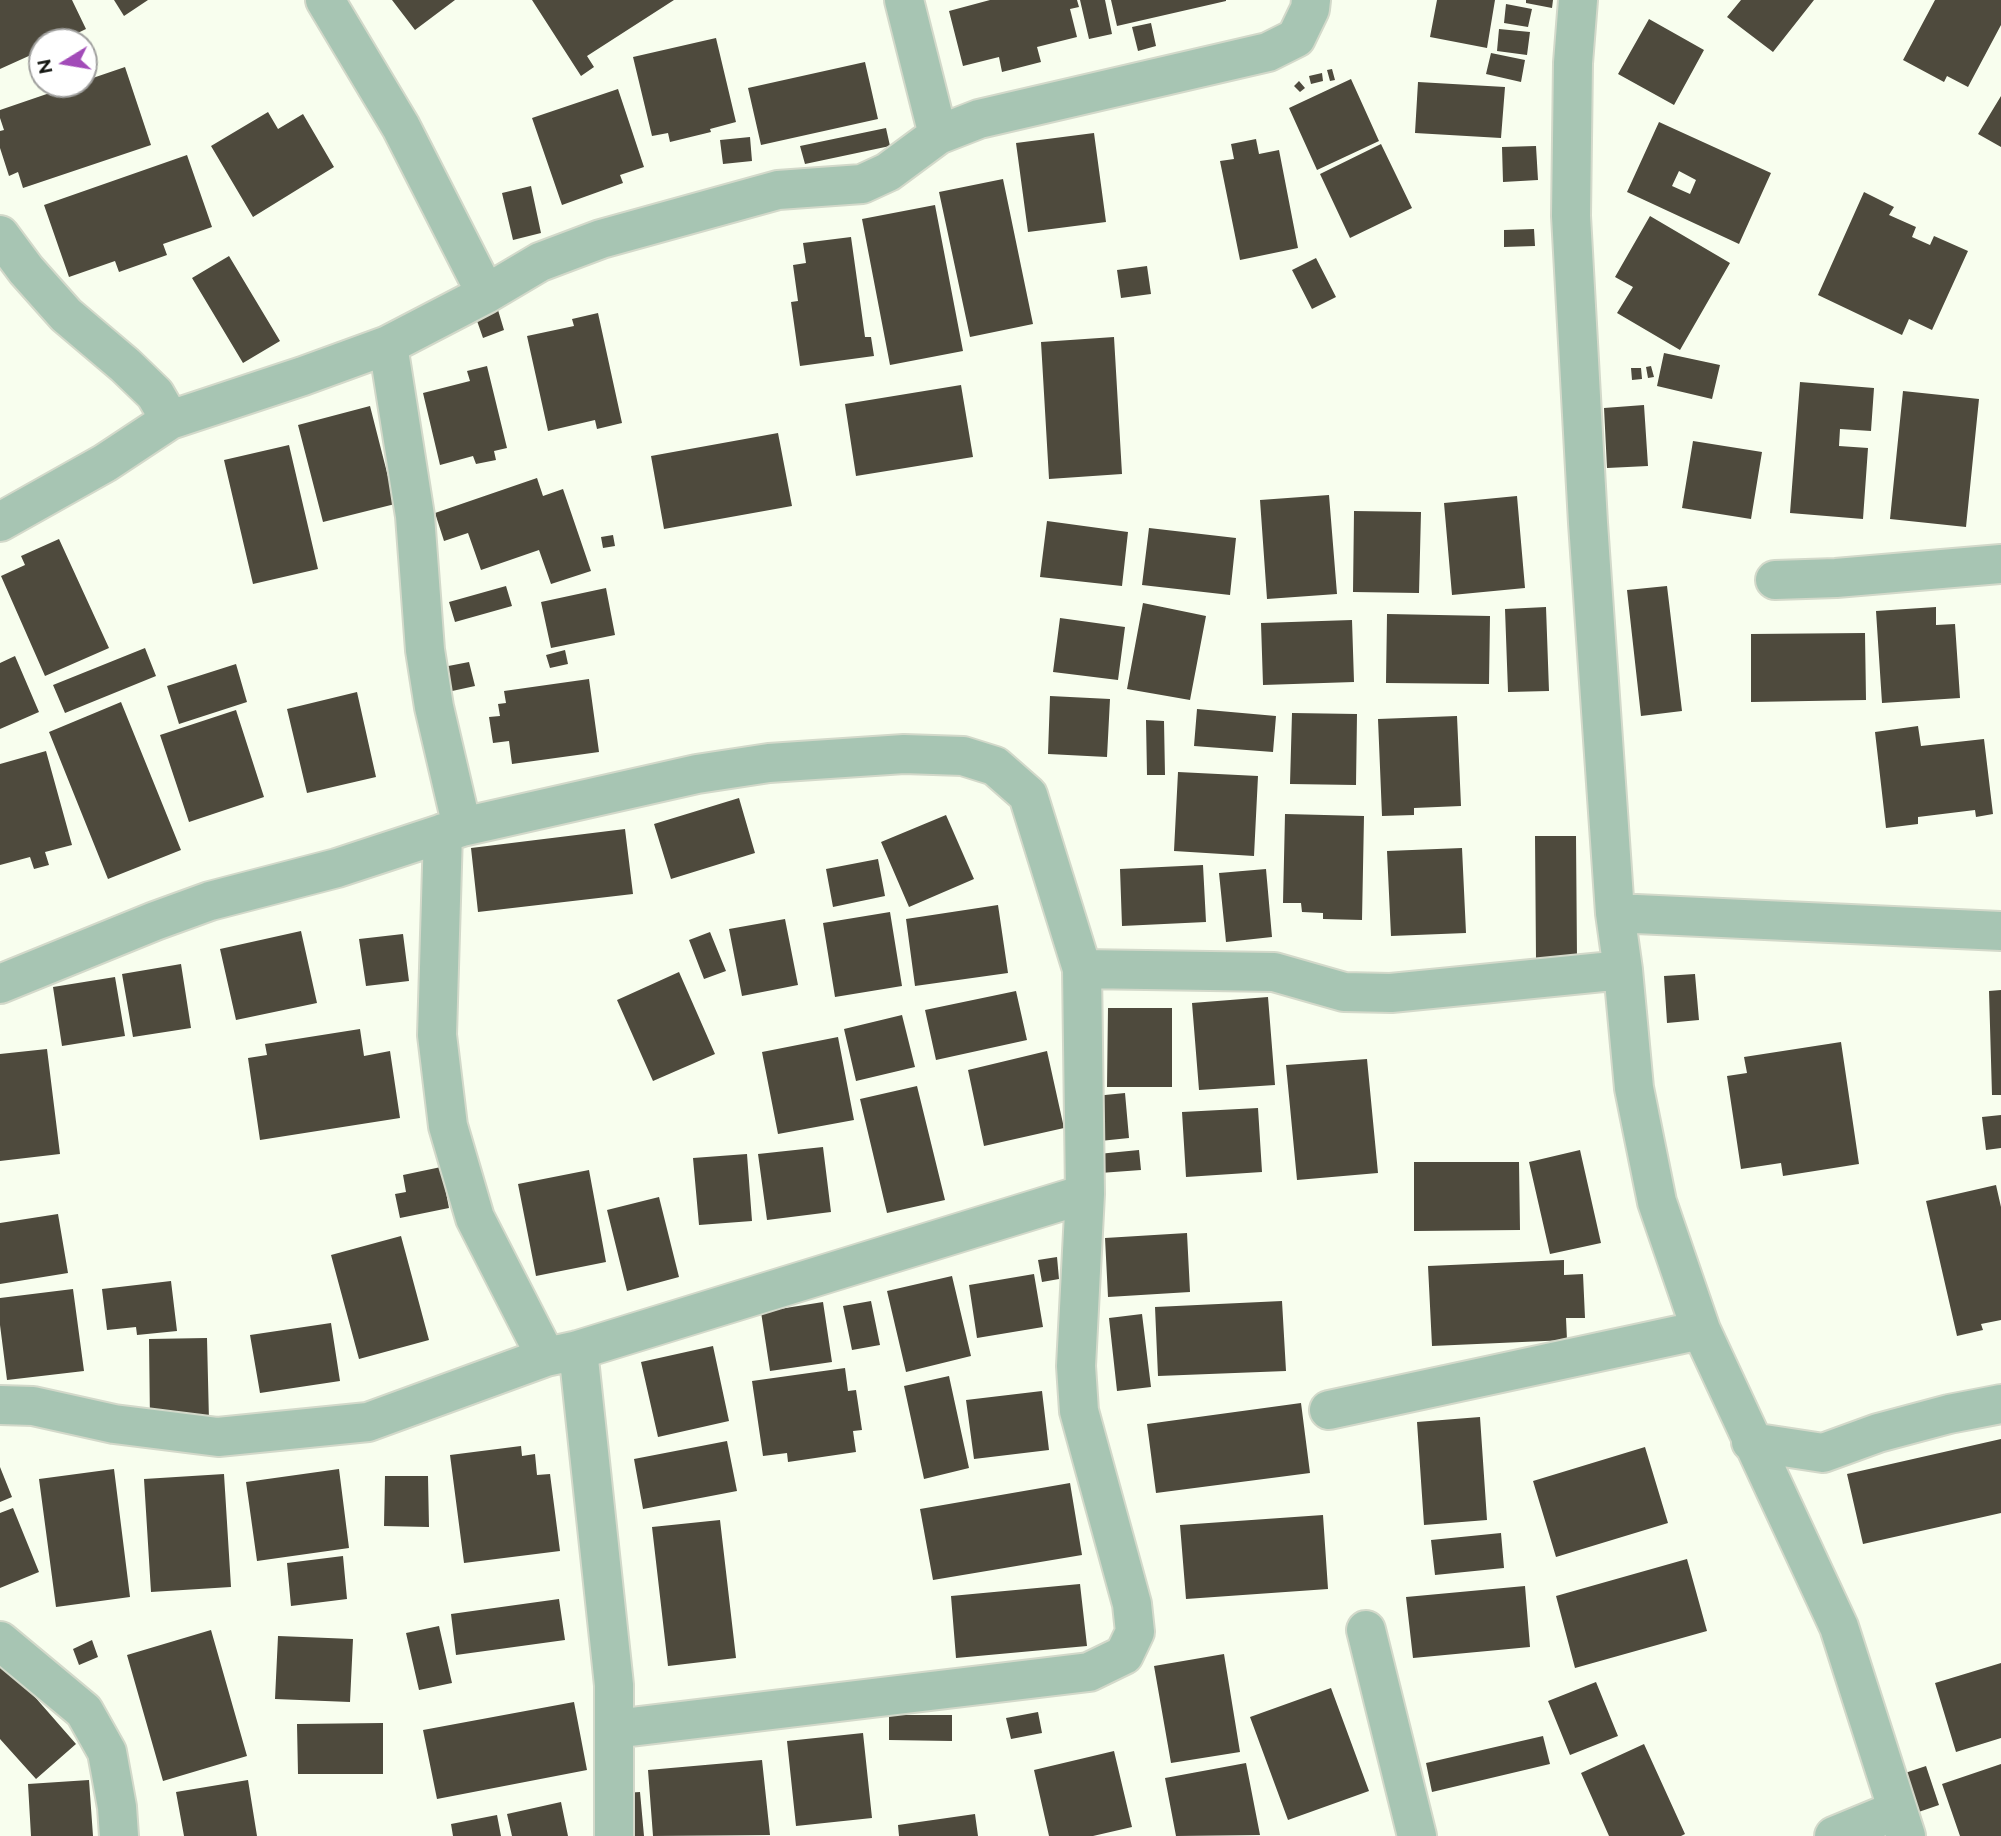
<!DOCTYPE html>
<style>
body{margin:0}
#map{position:relative;width:2001px;height:1836px;overflow:hidden;background:#f8feee;font-family:Raleway,sans-serif}
canvas{display:block}
.north{position:absolute;left:28px;top:28px;width:70px;height:70px;box-sizing:border-box;background:#fff;border:2px solid #a1a19f;border-radius:50%;rotate:259deg;font-size:19px;font-weight:700;line-height:28px;text-align:center;color:#131510}
.north::after{content:'';display:block;margin:auto;width:24px;height:32px;background:#a24bb8;clip-path:polygon(50% 0,100% 100%,50% 72%,0 100%)}
</style>
<div id="map">
<canvas width="2001" height="1836"></canvas>
<div class="north">N</div>
</div>
<script>
const c = document.querySelector('canvas').getContext('2d');
c.lineJoin = 'round';
function fill(path, color) { c.fillStyle = color; c.fill(path, 'evenodd'); }
const poly = rows => new Path2D(rows.map(r => 'M' + r).join(''));
function strokePath(path, color, width, dash) { c.strokeStyle = color; c.lineWidth = width; c.lineCap = dash ? 'butt' : 'round'; c.setLineDash(dash || []); c.stroke(path); }
fill(poly([
 [0,0,72,0,86,29,59,42,42,42,42,50,0,69],
 [114,0,148,0,124,16],
 [392,0,455,0,415,30],
 [532,0,674,0,587,56,594,67,581,76],
 [990,0,1077,0,1079,7,1070,9,1077,37,1037,47,1041,62,1002,72,999,57,963,66,949,11],
 [1080,0,1105,0,1112,34,1089,39],
 [1111,0,1226,0,1226,1,1117,26],
 [1437,0,1495,0,1487,48,1430,37],
 [1526,0,1553,0,1552,8,1526,3],
 [1741,0,1814,0,1773,52,1727,17],
 [1935,0,2001,0,2001,25,1968,87,1947,76,1944,82,1903,60],
 [1506,4,1532,9,1528,27,1504,23],
 [1649,19,1704,50,1674,105,1618,74],
 [1151,23,1156,46,1138,51,1132,27],
 [1499,29,1530,32,1527,55,1497,51],
 [716,38,736,122,710,129,711,132,670,142,668,133,652,136,633,57],
 [1491,53,1525,60,1521,82,1486,74],
 [865,62,878,119,761,145,748,88],
 [125,67,151,145,23,188,18,172,9,176,0,148,0,131,4,130,0,118,0,110,76,84,84,84,84,81],
 [1332,69,1335,80,1330,81,1327,70],
 [1322,73,1323,81,1311,84,1309,76],
 [1351,79,1379,141,1317,170,1289,108],
 [1299,81,1305,88,1300,92,1294,86],
 [1418,82,1505,87,1501,138,1415,133],
 [618,89,644,167,620,175,623,183,562,205,532,118],
 [2001,96,2001,147,1978,134],
 [268,112,278,129,303,114,334,167,253,217,211,146],
 [1659,122,1771,173,1739,244,1627,192],
 [1679,171,1696,180,1690,194,1672,186],
 [886,128,890,146,805,164,800,146],
 [1094,133,1106,222,1028,232,1016,143],
 [750,137,752,161,723,164,720,140],
 [1256,139,1259,154,1279,150,1298,248,1240,260,1220,161,1234,159,1231,144],
 [1381,144,1412,208,1350,238,1320,174],
 [1536,146,1538,180,1503,182,1502,147],
 [187,155,212,227,163,244,167,255,119,272,115,261,69,277,44,205],
 [1003,179,1033,324,970,337,939,192],
 [531,186,541,233,513,240,502,193],
 [1864,192,1894,207,1889,215,1916,227,1912,237,1930,245,1934,236,1968,251,1932,330,1909,319,1902,335,1818,295],
 [935,205,963,351,890,365,862,219],
 [1650,216,1730,263,1680,350,1617,313,1633,287,1615,277],
 [1534,229,1535,246,1504,247,1504,230],
 [851,237,865,337,871,337,874,356,800,366,791,302,798,301,793,265,806,263,803,243],
 [229,256,280,341,243,363,192,278],
 [1316,258,1336,297,1312,309,1292,270],
 [1147,266,1151,294,1121,298,1117,270],
 [498,310,504,330,483,338,476,318],
 [598,313,622,423,597,429,595,420,548,431,527,336,574,326,572,319],
 [1114,337,1122,474,1049,479,1041,342],
 [1664,353,1720,365,1712,399,1657,386],
 [487,366,507,448,494,451,496,460,476,464,473,456,440,465,423,393,470,381,467,371],
 [1651,366,1654,377,1648,378,1646,367],
 [1631,368,1641,368,1642,379,1632,380],
 [1800,382,1874,388,1871,431,1840,429,1839,446,1868,448,1863,519,1790,513],
 [961,385,973,457,856,476,845,404],
 [1903,391,1979,399,1966,527,1890,519],
 [1644,405,1648,466,1607,468,1604,408],
 [370,406,395,504,323,522,298,425],
 [778,433,792,506,664,529,651,456],
 [1693,441,1762,452,1751,519,1682,508],
 [289,445,318,569,253,584,224,460],
 [537,478,543,496,563,489,591,571,551,584,539,550,481,570,468,533,444,541,435,513],
 [1329,495,1337,594,1267,599,1260,500],
 [1517,496,1525,588,1452,595,1444,503],
 [1354,511,1421,512,1419,593,1353,592],
 [1047,521,1128,532,1122,586,1040,577],
 [1149,528,1236,538,1230,595,1142,585],
 [613,535,615,546,603,548,601,537],
 [59,539,109,648,45,676,1,576,25,565,21,556],
 [506,586,512,606,455,622,449,602],
 [1667,586,1682,711,1641,716,1627,590],
 [606,588,615,635,551,648,541,602],
 [1143,603,1206,616,1190,700,1127,689],
 [1546,607,1549,691,1508,692,1505,609],
 [1936,607,1936,625,1955,624,1960,698,1882,703,1876,611],
 [1387,614,1490,616,1489,684,1386,683],
 [1060,618,1125,627,1118,680,1053,672],
 [1352,620,1354,682,1263,685,1261,623],
 [1865,633,1866,700,1751,702,1751,634],
 [145,648,156,676,65,713,53,685],
 [565,650,568,664,550,668,546,655],
 [15,656,39,712,0,729,0,663],
 [469,662,475,686,443,693,438,668],
 [236,664,247,702,179,724,167,686],
 [589,679,599,752,512,764,509,741,493,743,489,717,500,716,498,704,506,703,504,691],
 [357,692,376,777,307,793,287,709],
 [1050,696,1110,699,1107,757,1048,754],
 [121,702,181,850,108,879,49,732],
 [1197,709,1276,716,1273,752,1194,746],
 [236,710,264,797,189,822,160,735],
 [1292,713,1357,714,1356,785,1290,784],
 [1457,716,1461,806,1414,808,1414,815,1382,816,1378,719],
 [1146,720,1164,721,1165,775,1147,775],
 [1918,726,1921,746,1984,739,1993,814,1976,817,1975,810,1918,817,1918,824,1886,828,1875,732],
 [46,751,72,845,45,852,49,865,34,869,30,857,0,865,0,764],
 [1178,772,1258,776,1254,856,1174,851],
 [739,798,755,853,671,879,654,824],
 [1285,814,1364,816,1362,920,1323,919,1323,913,1302,912,1301,903,1283,903],
 [946,815,974,879,909,907,881,842],
 [625,829,633,894,478,912,471,848],
 [1535,836,1576,836,1577,959,1536,959],
 [1462,848,1466,933,1391,936,1387,851],
 [878,859,885,896,833,907,826,869],
 [1203,865,1206,922,1122,926,1120,869],
 [1266,869,1272,937,1226,942,1219,873],
 [998,905,1008,973,915,986,906,919],
 [890,912,902,986,835,997,823,923],
 [785,919,798,985,742,996,729,929],
 [301,931,317,1003,236,1020,220,949],
 [710,932,726,971,704,979,689,940],
 [403,934,409,981,366,986,359,939],
 [181,964,191,1028,133,1037,122,974],
 [679,972,715,1054,653,1081,617,1000],
 [1695,974,1699,1020,1667,1023,1664,976],
 [115,977,125,1036,62,1046,53,987],
 [2001,990,2001,1095,1992,1095,1989,991],
 [1016,991,1027,1040,936,1060,925,1010],
 [1268,997,1275,1085,1199,1090,1192,1003],
 [1108,1008,1172,1008,1172,1087,1107,1087],
 [902,1015,915,1067,856,1081,844,1029],
 [360,1029,364,1056,390,1051,400,1118,260,1140,248,1058,267,1055,265,1044],
 [838,1037,854,1120,778,1134,762,1052],
 [1841,1042,1859,1164,1783,1176,1781,1163,1741,1169,1727,1076,1747,1073,1744,1057],
 [47,1049,60,1154,0,1161,0,1054],
 [1047,1051,1064,1128,984,1146,968,1070],
 [1367,1059,1378,1173,1297,1180,1286,1065],
 [917,1086,945,1200,887,1213,860,1099],
 [1125,1093,1129,1138,1100,1141,1095,1096],
 [1258,1108,1262,1172,1186,1177,1182,1112],
 [2001,1115,2001,1148,1986,1150,1982,1117],
 [823,1147,831,1212,767,1220,758,1154],
 [1139,1150,1141,1170,1100,1173,1098,1154],
 [1580,1150,1601,1243,1550,1254,1529,1162],
 [747,1154,752,1221,699,1225,693,1158],
 [1414,1162,1519,1162,1520,1230,1414,1231],
 [441,1167,449,1208,400,1218,395,1194,406,1192,403,1175],
 [589,1170,606,1262,536,1276,518,1184],
 [1996,1185,2001,1207,2001,1320,1981,1324,1983,1330,1957,1336,1926,1201],
 [659,1197,679,1277,627,1291,607,1210],
 [58,1214,68,1273,0,1284,0,1223],
 [1187,1233,1190,1292,1108,1297,1105,1238],
 [401,1236,429,1340,359,1359,331,1255],
 [1057,1257,1059,1279,1042,1282,1038,1260],
 [1564,1260,1564,1275,1583,1274,1585,1318,1566,1318,1567,1340,1432,1346,1428,1266],
 [1034,1274,1043,1327,977,1338,969,1285],
 [952,1276,971,1356,906,1372,887,1291],
 [171,1281,177,1331,137,1335,136,1327,107,1330,102,1289],
 [73,1289,84,1371,7,1380,0,1325,0,1298],
 [871,1301,880,1345,852,1350,843,1306],
 [1282,1301,1286,1371,1158,1376,1155,1307],
 [823,1302,832,1362,770,1371,761,1312],
 [1142,1314,1151,1387,1117,1391,1109,1318],
 [331,1323,340,1381,260,1393,250,1335],
 [207,1338,209,1421,150,1422,149,1339],
 [713,1346,729,1421,658,1437,641,1362],
 [845,1368,848,1391,856,1390,862,1430,853,1431,856,1452,788,1462,787,1453,763,1456,752,1381],
 [949,1376,969,1468,924,1479,904,1386],
 [1042,1391,1049,1450,974,1459,966,1400],
 [1301,1403,1310,1473,1156,1493,1147,1424],
 [1480,1417,1487,1520,1424,1525,1417,1422],
 [2001,1439,2001,1513,1863,1544,1847,1474],
 [727,1441,737,1491,643,1509,634,1459],
 [521,1446,522,1456,535,1454,537,1475,550,1474,560,1551,464,1563,450,1455],
 [1645,1447,1668,1523,1556,1557,1533,1481],
 [0,1467,12,1497,0,1502],
 [114,1469,130,1597,56,1607,39,1479],
 [339,1469,349,1548,257,1561,246,1482],
 [224,1474,231,1587,151,1592,144,1479],
 [385,1476,428,1476,429,1527,384,1526],
 [1070,1483,1082,1555,933,1580,920,1509],
 [13,1508,39,1572,0,1588,0,1513],
 [1323,1515,1328,1589,1186,1599,1180,1525],
 [720,1520,736,1658,668,1666,652,1527],
 [1501,1533,1504,1568,1435,1575,1431,1540],
 [343,1556,347,1599,291,1606,287,1563],
 [1687,1559,1707,1631,1575,1668,1556,1596],
 [1080,1584,1087,1646,956,1658,951,1596],
 [1525,1586,1530,1647,1413,1658,1406,1597],
 [559,1599,565,1640,456,1655,451,1614],
 [439,1626,452,1683,419,1690,406,1633],
 [211,1630,247,1756,163,1781,127,1655],
 [278,1636,353,1639,350,1702,275,1699],
 [92,1640,98,1657,79,1665,73,1649],
 [1224,1654,1240,1752,1171,1763,1154,1666],
 [0,1657,76,1744,36,1779,0,1739],
 [2001,1663,2001,1738,1956,1752,1935,1683],
 [1596,1682,1618,1736,1570,1755,1548,1701],
 [1331,1688,1369,1791,1288,1820,1250,1717],
 [574,1702,587,1770,437,1799,423,1730],
 [1038,1712,1042,1733,1011,1739,1006,1718],
 [889,1715,952,1715,952,1741,889,1740],
 [383,1723,383,1774,298,1774,297,1724],
 [863,1733,872,1818,796,1826,787,1741],
 [1543,1736,1550,1764,1432,1792,1426,1763],
 [1644,1744,1685,1834,1681,1836,1609,1836,1581,1773],
 [1114,1751,1132,1827,1093,1836,1049,1836,1034,1770],
 [762,1760,770,1835,653,1836,648,1770],
 [1246,1763,1260,1835,1176,1836,1165,1778],
 [2001,1764,2001,1836,1960,1836,1942,1784],
 [1926,1766,1939,1805,1907,1816,1893,1777],
 [89,1780,93,1836,31,1836,28,1784],
 [248,1780,257,1836,184,1836,176,1792],
 [640,1792,644,1836,628,1836,624,1793],
 [561,1802,568,1836,512,1836,507,1814],
 [975,1814,978,1836,899,1836,898,1825],
 [497,1815,501,1836,453,1836,451,1824]
]), '#4e4a3d');
const minor = poly([
 [325,0,401,127,486,294],
 [904,0,938,135],
 [1578,0,1573,63,1571,216,1588,523,1615,913,1623,970,1634,1088,1657,1202,1701,1330,1839,1627,1906,1836],
 [0,235,26,270,66,315,125,365,155,394,170,420,303,376,388,345,486,294,540,262,601,239,778,190,862,184,888,172,938,135,979,119,1268,52,1296,38,1310,9,1311,0],
 [388,345,415,516,425,650,434,707,462,827],
 [0,522,105,463,170,420],
 [1775,580,1836,578,2001,564],
 [443,833,437,1035,448,1126,475,1218,546,1357],
 [1615,913,2001,931],
 [1082,969,1274,972,1344,992,1391,993,1623,970],
 [0,984,155,921,210,901,337,868,462,827,697,774,769,763,904,754,963,756,995,766,1028,795,1082,969,1085,1194,1076,1366,1079,1411,1132,1604,1135,1632,1124,1655,1089,1672,614,1729],
 [578,1350,614,1685,614,1836],
 [0,1405,33,1406,114,1424,218,1437,368,1422,546,1357,578,1350,1085,1194],
 [1329,1410,1701,1330],
 [1751,1442,1823,1453,1878,1433,1949,1414,2001,1404],
 [1366,1630,1417,1836],
 [0,1641,84,1711,107,1752,117,1807,119,1836],
 [1834,1836,1897,1810]
]);
strokePath(minor, '#d3d9ca', 42);
strokePath(minor, '#a7c5b3', 38);
</script>
